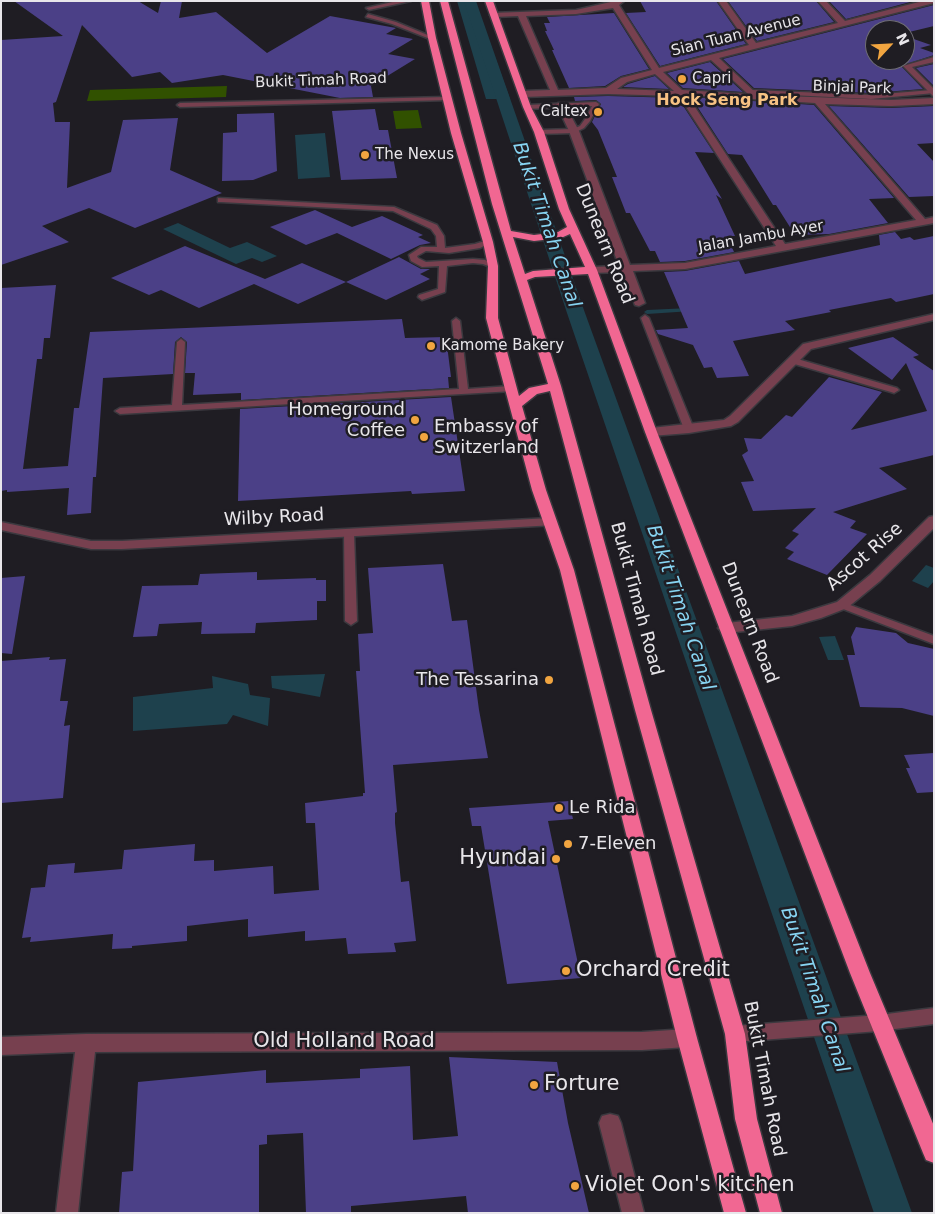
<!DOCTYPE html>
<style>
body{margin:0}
#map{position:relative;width:935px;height:1214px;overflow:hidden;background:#1f1d23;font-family:"DejaVu Sans",sans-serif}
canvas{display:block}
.frame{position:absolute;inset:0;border:2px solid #e8e6ea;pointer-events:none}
.north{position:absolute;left:865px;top:20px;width:50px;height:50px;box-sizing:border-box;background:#1f1d23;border:1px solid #6f6d73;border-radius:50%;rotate:65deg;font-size:14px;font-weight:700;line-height:20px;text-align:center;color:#e8e6ea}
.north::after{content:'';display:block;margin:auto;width:18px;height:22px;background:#f1a540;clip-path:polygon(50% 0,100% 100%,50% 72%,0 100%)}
</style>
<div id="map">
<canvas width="935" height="1214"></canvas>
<div class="frame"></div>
<div class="north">N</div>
</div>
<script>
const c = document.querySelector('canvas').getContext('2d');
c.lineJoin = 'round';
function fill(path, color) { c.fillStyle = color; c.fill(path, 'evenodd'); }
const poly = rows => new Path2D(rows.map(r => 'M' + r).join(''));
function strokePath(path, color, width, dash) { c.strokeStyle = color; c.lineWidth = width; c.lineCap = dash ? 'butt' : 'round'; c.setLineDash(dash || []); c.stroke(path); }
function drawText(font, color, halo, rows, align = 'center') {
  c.font = font + ' "DejaVu Sans",sans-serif'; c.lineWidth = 5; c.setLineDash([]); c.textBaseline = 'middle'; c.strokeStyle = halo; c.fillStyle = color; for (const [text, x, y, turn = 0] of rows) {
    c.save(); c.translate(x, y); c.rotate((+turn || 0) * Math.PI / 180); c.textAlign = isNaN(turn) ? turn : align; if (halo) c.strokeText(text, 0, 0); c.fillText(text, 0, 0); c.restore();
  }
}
fill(poly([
 [227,86,226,97,87,101,90,90],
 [418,110,422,128,396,129,393,111]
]), '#315100');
fill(poly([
 [457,1,475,1,510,99,486,99],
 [325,133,330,177,298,179,295,135],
 [178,223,230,248,247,242,277,256,262,262,252,258,236,264,163,229],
 [926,565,934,568,934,581,928,588,912,581],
 [835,636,844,660,828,660,819,637],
 [325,674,320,697,272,688,271,676],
 [212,676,248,684,250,695,270,698,268,726,233,715,227,724,133,731,133,697,213,688]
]), '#1e414d');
fill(poly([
 [690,308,693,310,692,311,647,314,644,312,647,310,690,308]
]), '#1e414d');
fill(poly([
 [464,1,476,1,585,313,912,1213,874,1213,567,313,464,1]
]), '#1e414d');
fill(poly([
 [14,1,138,1,158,13,161,1,182,1,179,18,216,12,267,53,330,16,396,28,386,34,413,39,388,54,415,59,371,86,373,97,340,98,223,75,172,83,160,72,132,77,82,25,56,102,53,103,55,122,70,122,67,188,111,172,123,120,178,118,170,170,222,193,135,228,89,208,42,226,69,242,1,265,1,40,63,36],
 [640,1,716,1,746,44,660,66,626,13,646,12],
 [728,1,816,1,834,22,757,41],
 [829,1,914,1,846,19],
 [934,5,934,26,905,33,905,30,875,30,875,60,905,60,905,36,931,45,920,48,934,53,934,55,901,66,923,89,871,93,754,88,723,59],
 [614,13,649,69,621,76,605,86,569,88,552,50,554,50,545,31,547,31,544,23,550,23,547,17],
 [710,62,743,92,683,88,667,73],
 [934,64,934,86,916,68],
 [655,76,669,89,623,87,628,84],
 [608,96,678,98,714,153,695,152,722,199,716,195,735,236,727,236,734,252,685,261,660,262,655,251,650,251,630,213,626,213,612,177,617,177,598,130,592,122,601,104,596,100,575,101,574,97],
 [691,97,814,105,894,198,869,199,888,223,829,234,795,235,776,205,773,205,742,155,728,154],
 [829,106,891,108,934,106,934,143,917,144,934,162,934,196,909,197],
 [375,109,379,130,388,130,397,178,341,180,332,111],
 [274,113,277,171,253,180,222,181,223,133,237,132,237,114],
 [315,210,352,227,382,216,423,235,418,237,431,243,420,245,391,259,337,233,306,245,270,227],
 [895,232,901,239,910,237,914,240,934,236,934,294,896,302,891,298,829,310,831,312,785,321,795,330,733,341,749,376,717,378,712,367,704,368,693,345,658,334,656,330,688,328,664,272,685,271,739,261,745,274,880,245,879,235],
 [185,246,265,279,302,263,346,282,298,304,254,284,199,308,161,290,149,295,111,278],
 [399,257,421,269,430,269,420,274,430,279,386,300,346,282],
 [56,285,50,338,44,338,42,359,37,359,23,469,68,466,74,408,79,408,90,332,402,319,405,338,446,337,451,377,448,377,449,388,241,400,241,393,193,395,195,373,185,373,187,342,181,337,175,342,173,374,103,378,96,477,93,477,91,513,67,515,69,488,7,492,7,490,1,491,1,288],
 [893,337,919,355,913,357,934,371,934,455,879,468,907,489,833,512,856,521,850,528,867,534,827,575,787,559,794,552,785,548,799,534,792,531,816,508,753,511,741,482,754,481,742,455,748,451,744,438,761,439,786,415,792,417,829,377,882,392,851,430,927,411,906,363,892,380,848,348],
 [451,397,465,491,412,494,411,491,238,501,240,409],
 [443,564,452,621,467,620,479,710,488,758,393,765,397,812,395,813,395,823,401,882,409,881,416,941,394,943,396,952,348,954,346,938,305,941,305,931,248,937,248,919,187,926,187,941,132,946,132,948,112,949,113,934,30,942,31,937,22,938,31,888,45,887,48,865,75,863,74,873,122,869,124,850,195,844,194,861,214,860,214,871,273,866,274,894,319,890,315,823,306,823,305,803,363,796,363,793,365,793,356,671,360,671,358,634,373,633,368,568],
 [257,572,257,580,316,578,316,580,326,580,326,601,317,601,317,620,256,623,255,633,201,634,202,622,159,624,157,636,133,637,142,586,198,585,200,574],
 [25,576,12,654,1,653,1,578],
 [856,627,896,633,908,643,934,649,934,716,902,708,860,707,847,655,855,655,851,637],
 [50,657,49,660,66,659,60,701,68,701,64,726,70,725,63,798,1,803,1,661],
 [934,753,934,792,917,793,906,768,910,768,904,755],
 [569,801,573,819,548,821,581,978,507,984,481,826,472,826,469,808],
 [449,1057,557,1062,568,1123,589,1213,468,1213,466,1196,351,1206,351,1213,306,1213,303,1133,267,1135,267,1144,259,1145,259,1213,119,1213,122,1172,133,1171,138,1082,266,1070,266,1083,360,1078,360,1069,410,1066,413,1140,458,1136]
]), '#4b4087');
const lane = poly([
 [397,1,411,1,369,10,366,8,397,1],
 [368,14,396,22,435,38,430,39,392,24,366,17,368,14],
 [752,90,871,95,932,90,934,93,871,99,750,93,750,91,752,90],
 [447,97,449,98,449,100,180,107,177,105,180,103,447,97],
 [596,102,599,104,590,121,584,128,574,133,539,134,536,132,539,130,573,129,580,126,585,119,592,106,527,109,524,107,527,105,596,102],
 [218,198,394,207,437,225,444,236,445,248,475,244,488,240,492,242,480,248,449,253,426,251,417,256,418,258,426,262,473,259,485,260,497,266,493,268,483,264,473,263,447,266,445,292,422,300,418,297,419,295,438,289,439,266,422,267,411,261,409,255,421,247,437,247,436,236,431,229,393,211,221,202,218,202,218,198],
 [645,315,649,318,694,429,692,431,686,431,684,429,641,318,645,315],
 [456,318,460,321,468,389,510,386,513,387,513,391,120,414,115,411,120,408,172,405,177,342,181,339,185,342,182,405,459,389,452,321,456,318],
 [794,358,897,388,899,390,894,393,891,392,791,363,790,361,794,358],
 [349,530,354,533,357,621,351,625,345,621,344,533,349,530],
 [842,602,934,636,934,644,838,607,836,605,838,603,842,602]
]);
const street = poly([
 [615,1,624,1,619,5,659,68,749,45,718,1,726,1,756,43,838,23,818,1,826,1,845,21,923,1,934,1,934,3,719,58,758,95,891,100,934,98,934,104,891,106,825,104,925,219,934,217,934,223,685,269,633,271,645,303,639,306,635,305,622,272,592,273,587,270,592,267,619,266,569,131,557,105,558,103,564,103,579,131,630,265,685,263,776,246,679,96,608,94,523,97,519,94,523,91,550,90,518,16,494,17,490,15,491,13,576,10,615,1],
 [613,8,652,70,621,78,606,88,558,90,526,16,576,14,613,8],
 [711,60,748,94,682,90,663,72,711,60],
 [655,74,674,91,617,89,627,82,655,74],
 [687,95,815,103,916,220,785,244,687,95],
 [934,57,934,62,912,67,934,89,934,97,903,66,934,57],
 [934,314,934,320,811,349,738,422,731,426,689,433,651,436,645,432,651,428,724,420,730,416,803,344,934,314],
 [934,516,934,528,880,581,847,608,821,618,792,626,726,633,721,631,718,628,721,625,726,623,792,616,837,602,870,575,929,517,934,516],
 [550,518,555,519,557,522,555,525,122,549,91,549,1,530,1,522,91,541,122,541,550,518],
 [934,1008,934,1024,879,1031,735,1042,728,1040,725,1034,728,1028,735,1026,879,1015,934,1008],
 [687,1029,694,1032,697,1038,694,1044,687,1047,642,1050,95,1052,78,1213,56,1213,75,1052,1,1055,1,1037,86,1034,642,1032,687,1029],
 [610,1114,618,1116,621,1123,644,1213,622,1213,599,1123,602,1116,610,1114]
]);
const highway = poly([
 [421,1,429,1,436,38,461,133,493,242,498,266,498,318,519,396,529,388,548,384,492,204,440,1,448,1,511,231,534,235,558,232,567,227,559,209,534,132,523,107,485,1,493,1,531,107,544,132,569,209,597,270,657,432,870,973,934,1126,934,1163,926,1160,923,1153,850,973,645,432,588,274,535,277,527,280,561,386,651,710,745,1034,757,1119,782,1213,760,1213,735,1119,725,1034,635,710,550,391,537,394,522,406,546,490,574,570,697,1038,746,1213,724,1213,677,1038,560,570,532,490,486,318,488,266,483,242,451,133,428,38,421,1],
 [570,234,585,267,533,271,525,274,513,237,534,241,561,238,570,234]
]);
strokePath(lane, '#3b393f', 3);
strokePath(street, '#3b393f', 3);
strokePath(highway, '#3b393f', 3);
fill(lane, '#77404f');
fill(street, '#77404f');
fill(highway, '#f16792');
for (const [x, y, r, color] of [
 [682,79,5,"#f1a540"],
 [598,112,5,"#f1a540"],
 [365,155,5,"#f1a540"],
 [431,346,5,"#f1a540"],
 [415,420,5,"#f1a540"],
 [424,437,5,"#f1a540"],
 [549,680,5,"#f1a540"],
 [559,808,5,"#f1a540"],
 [568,844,5,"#f1a540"],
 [556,859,5,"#f1a540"],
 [566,971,5,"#f1a540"],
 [534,1085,5,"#f1a540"],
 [575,1186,5,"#f1a540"]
]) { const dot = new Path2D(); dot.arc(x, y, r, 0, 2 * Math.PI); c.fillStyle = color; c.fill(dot); strokePath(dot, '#1f1d23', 2); }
drawText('15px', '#e8e6ea', '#1f1d23', [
 ["Sian Tuan Avenue",736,36,-14],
 ["Bukit Timah Road",321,81,-2],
 ["Binjai Park",852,88,2],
 ["Jalan Jambu Ayer",761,237,-10]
]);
drawText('15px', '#e8e6ea', '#1f1d23', [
 ["Capri",692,79],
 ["Caltex",588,112,"right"],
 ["The Nexus",375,155],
 ["Kamome Bakery",441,346]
], 'left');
drawText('bold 16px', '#f7c283', '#1f1d23', [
 ["Hock Seng Park",727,101]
]);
drawText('18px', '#e8e6ea', '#1f1d23', [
 ["Dunearn Road",604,244,68],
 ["Wilby Road",274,518,-3],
 ["Ascot Rise",865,557,-41],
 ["Bukit Timah Road",636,599,75],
 ["Dunearn Road",749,623,69],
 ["Bukit Timah Road",764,1079,79]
]);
drawText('18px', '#e8e6ea', '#1f1d23', [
 ["Homeground",405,410,"right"],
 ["Coffee",405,431,"right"],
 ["Embassy of",434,427],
 ["Switzerland",434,448],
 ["The Tessarina",539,680,"right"],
 ["Le Rida",569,808],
 ["7-Eleven",578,844]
], 'left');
drawText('italic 19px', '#87d4f2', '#1f1d23', [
 ["Bukit Timah Canal",546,225,71],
 ["Bukit Timah Canal",680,608,71],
 ["Bukit Timah Canal",814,990,71]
]);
drawText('21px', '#e8e6ea', '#1f1d23', [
 ["Hyundai",546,859,"right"],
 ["Orchard Credit",576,971],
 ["Forture",544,1085],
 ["Violet Oon's kitchen",585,1186]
], 'left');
drawText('21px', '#e8e6ea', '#1f1d23', [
 ["Old Holland Road",344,1042]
]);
</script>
